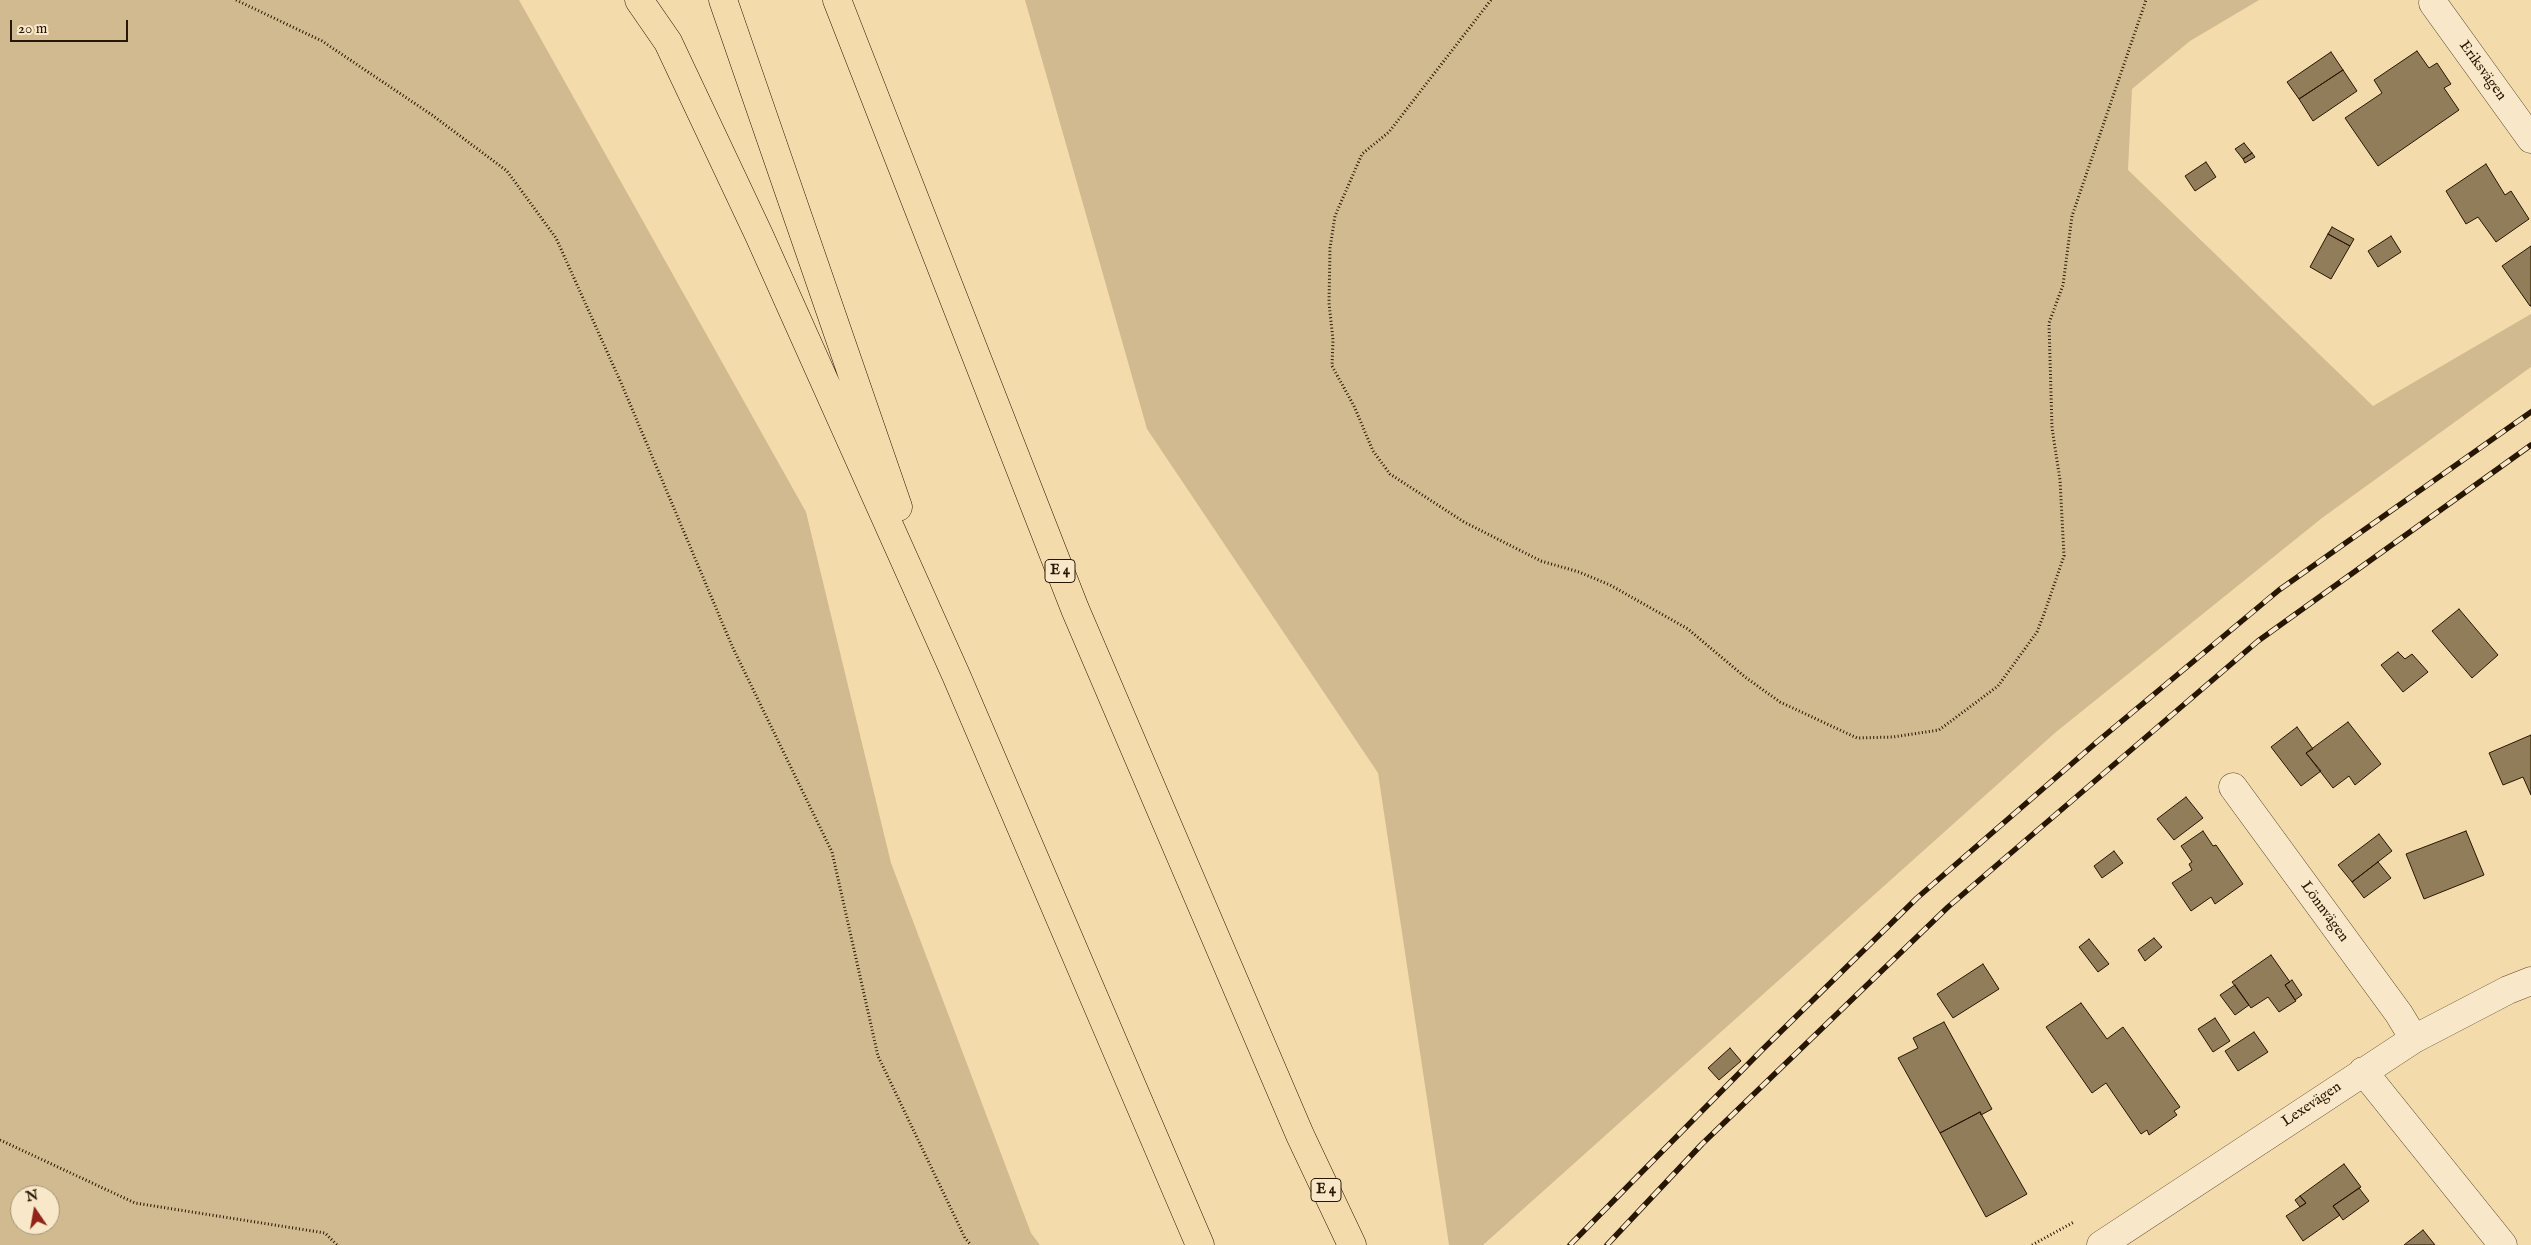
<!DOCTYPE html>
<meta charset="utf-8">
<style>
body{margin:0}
#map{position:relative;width:2531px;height:1245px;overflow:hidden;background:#f4dbac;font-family:"IM FELL English",serif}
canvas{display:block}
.north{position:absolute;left:10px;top:1185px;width:50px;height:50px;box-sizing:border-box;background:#f8e8c9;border:1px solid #a49479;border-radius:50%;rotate:348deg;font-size:14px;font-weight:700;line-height:20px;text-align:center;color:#271702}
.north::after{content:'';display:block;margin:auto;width:18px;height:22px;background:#8f2418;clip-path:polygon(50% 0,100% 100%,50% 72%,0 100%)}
.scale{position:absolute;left:10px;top:20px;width:118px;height:22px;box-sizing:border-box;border:2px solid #271702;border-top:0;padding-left:6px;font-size:15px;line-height:18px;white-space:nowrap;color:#271702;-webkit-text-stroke:4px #f8e8c9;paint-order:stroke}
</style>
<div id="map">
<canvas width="2531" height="1245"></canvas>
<div class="north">N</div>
<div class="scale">20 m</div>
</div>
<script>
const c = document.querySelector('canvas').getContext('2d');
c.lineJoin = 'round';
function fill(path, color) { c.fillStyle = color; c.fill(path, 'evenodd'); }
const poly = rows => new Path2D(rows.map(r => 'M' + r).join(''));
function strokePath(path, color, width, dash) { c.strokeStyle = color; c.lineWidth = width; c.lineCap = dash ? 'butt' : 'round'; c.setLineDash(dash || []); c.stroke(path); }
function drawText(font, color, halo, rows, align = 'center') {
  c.font = font + ' "IM FELL English",serif'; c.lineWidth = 5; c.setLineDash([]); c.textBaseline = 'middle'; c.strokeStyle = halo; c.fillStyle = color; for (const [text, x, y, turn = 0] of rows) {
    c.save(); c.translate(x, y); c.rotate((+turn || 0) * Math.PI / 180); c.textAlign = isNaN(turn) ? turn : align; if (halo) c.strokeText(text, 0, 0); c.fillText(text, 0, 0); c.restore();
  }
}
fill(poly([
 [0,0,519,0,806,512,891,863,1031,1233,1040,1245,0,1245],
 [20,1195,50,1195,50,1225,20,1225],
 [1025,0,2259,0,2190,41,2132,89,2128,170,2373,406,2531,314,2531,367,2322,518,2056,732,1483,1245,1449,1245,1378,773,1147,429]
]), '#d1ba8f');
const building = poly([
 [2417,51,2429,68,2437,63,2451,84,2444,88,2459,110,2378,166,2345,118,2382,93,2374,80,2417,51],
 [2331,52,2343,70,2299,99,2287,82,2331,52],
 [2343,70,2357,91,2313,121,2299,99,2343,70],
 [2244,143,2252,153,2243,159,2235,149,2244,143],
 [2252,153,2255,157,2245,163,2243,159,2252,153],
 [2206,162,2216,177,2195,191,2185,176,2206,162],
 [2486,164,2505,195,2511,191,2529,219,2496,242,2478,217,2466,224,2446,191,2486,164],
 [2332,227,2354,239,2350,246,2328,234,2332,227],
 [2328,234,2350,246,2331,279,2310,267,2328,234],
 [2391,236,2401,252,2378,267,2368,251,2391,236],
 [2531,246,2531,306,2530,306,2502,266,2531,246],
 [2459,609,2498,655,2472,678,2432,631,2459,609],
 [2398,652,2405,659,2412,654,2428,672,2403,692,2381,665,2398,652],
 [2348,722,2381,764,2355,785,2349,776,2333,788,2306,753,2348,722],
 [2297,727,2313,749,2306,753,2321,771,2301,786,2271,747,2297,727],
 [2531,735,2531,795,2523,777,2503,785,2489,753,2531,735],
 [2186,797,2203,818,2174,840,2157,819,2186,797],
 [2203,831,2213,846,2216,845,2243,884,2215,904,2211,897,2191,911,2172,883,2192,870,2189,864,2192,862,2181,846,2203,831],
 [2466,831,2484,875,2424,899,2406,854,2466,831],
 [2379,834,2392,851,2352,882,2338,865,2379,834],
 [2114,851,2123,863,2102,878,2094,866,2114,851],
 [2378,862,2391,878,2364,898,2352,882,2378,862],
 [2154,938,2162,947,2145,961,2138,950,2154,938],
 [2089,939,2109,964,2098,972,2079,947,2089,939],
 [2271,955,2290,982,2285,985,2296,1001,2279,1012,2268,997,2251,1008,2232,982,2271,955],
 [1983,964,1999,989,1953,1018,1937,994,1983,964],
 [2292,980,2302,995,2295,1000,2285,985,2292,980],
 [2235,985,2249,1005,2235,1015,2220,995,2235,985],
 [2081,1003,2107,1039,2123,1027,2180,1107,2174,1111,2177,1115,2149,1135,2147,1130,2141,1134,2106,1083,2092,1093,2046,1027,2081,1003],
 [2215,1018,2230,1041,2213,1052,2198,1029,2215,1018],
 [1944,1022,1992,1109,1981,1115,1980,1112,1940,1133,1898,1058,1918,1048,1913,1038,1944,1022],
 [2254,1032,2268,1052,2238,1071,2225,1051,2254,1032],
 [1730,1048,1741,1061,1719,1080,1708,1068,1730,1048],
 [1980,1112,2027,1194,1986,1217,1940,1133,1980,1112],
 [2344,1164,2361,1187,2333,1206,2340,1215,2303,1241,2286,1216,2306,1203,2300,1196,2344,1164],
 [2359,1188,2369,1201,2343,1220,2333,1206,2359,1188],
 [2300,1196,2306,1203,2300,1207,2295,1200,2300,1196],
 [2423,1230,2435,1245,2404,1245,2423,1230]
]);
fill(building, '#927d5a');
strokePath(building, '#271702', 1);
const minor = poly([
 [2433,3,2531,139],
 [2233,787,2399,1014,2414,1039],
 [2363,1071,2503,1245],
 [2101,1245,2414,1039,2508,990,2531,981]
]);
const highway = poly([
 [639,0,668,42,759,235,956,675,1200,1245],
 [723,0,898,507],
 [837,0,1075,609,1300,1135,1352,1245]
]);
strokePath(minor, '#5a482c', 29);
strokePath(highway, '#271702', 29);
strokePath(poly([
 [236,0,322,41,432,115,507,171,556,238,622,385,732,646,832,852,878,1056,965,1238,971,1245],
 [1491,0,1389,132,1362,154,1335,216,1330,248,1329,303,1333,340,1332,366,1354,406,1373,451,1390,474,1464,522,1541,561,1579,572,1610,585,1688,629,1745,677,1780,702,1857,738,1893,737,1939,730,1998,686,2037,632,2044,614,2064,556,2060,480,2052,428,2049,323,2063,285,2072,216,2146,0],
 [0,1140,135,1203,325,1233,337,1245],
 [2032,1245,2074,1222]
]), '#271702', 3, [1, 2.5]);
strokePath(minor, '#f8e8c9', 28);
strokePath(highway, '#f4dbac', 28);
const rail = poly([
 [1570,1245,1762,1050,1917,898,2098,741,2279,590,2531,412],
 [1607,1245,1702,1144,1948,907,2258,641,2531,445]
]);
strokePath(rail, '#271702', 5.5);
strokePath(rail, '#f8e8c9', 4, [11]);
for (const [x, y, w] of [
 [1060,571,30],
 [1326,1190,30]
]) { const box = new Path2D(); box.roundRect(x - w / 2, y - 11.5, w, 23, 4); c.fillStyle = '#f8e8c9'; c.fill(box); strokePath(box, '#271702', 1); }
drawText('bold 14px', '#271702', null, [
 ["E 4",1060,571],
 ["E 4",1326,1190]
]);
drawText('15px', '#271702', '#f8e8c9', [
 ["Eriksvägen",2482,71,54],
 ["Lönnvägen",2324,912,54],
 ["Lexevägen",2312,1105,-34]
]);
</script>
